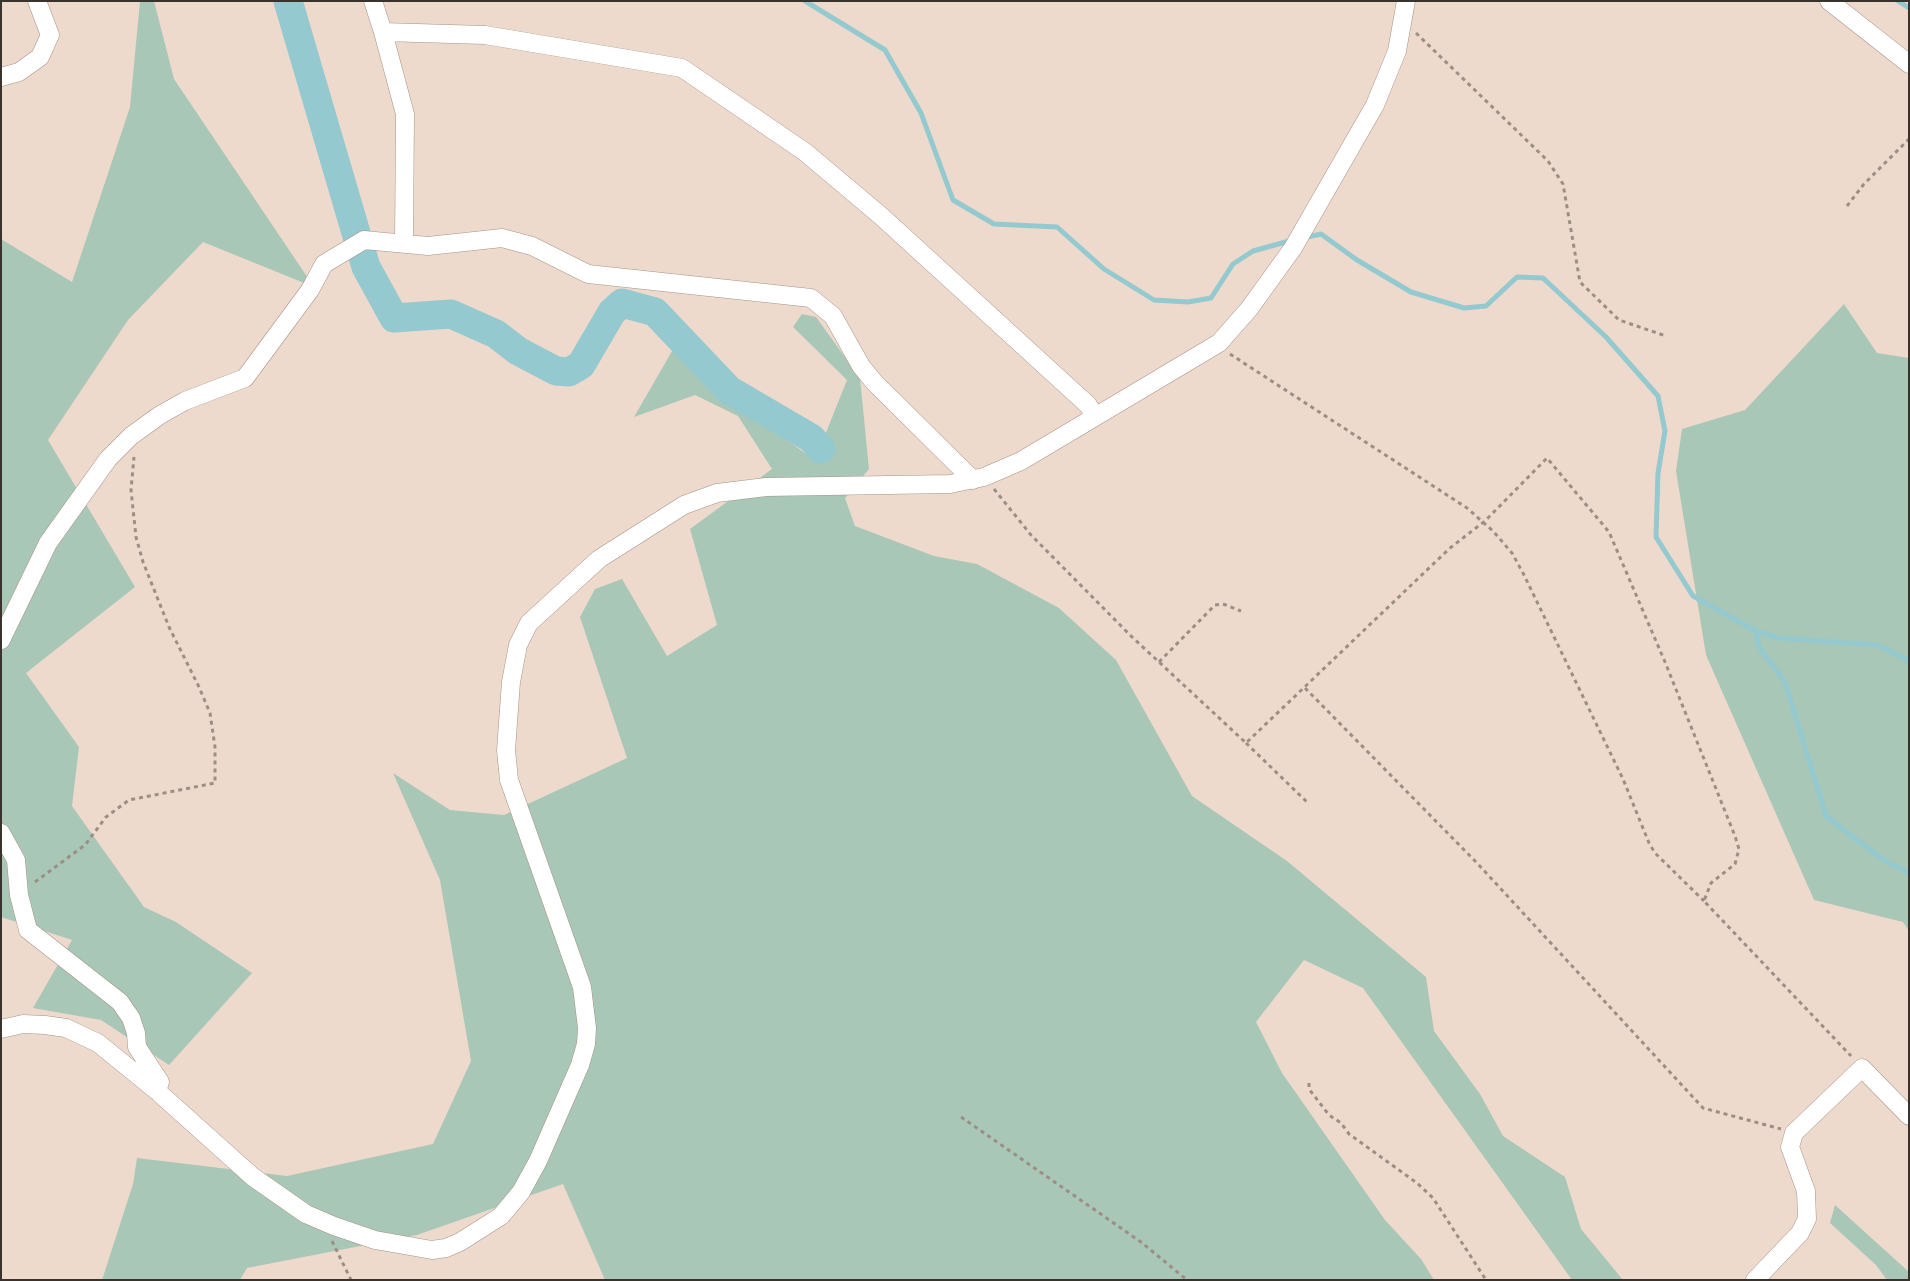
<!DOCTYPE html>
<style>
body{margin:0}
#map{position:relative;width:1910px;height:1281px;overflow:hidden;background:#eedacd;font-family:Karla,sans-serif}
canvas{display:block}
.frame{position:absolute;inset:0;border:2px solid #3a332d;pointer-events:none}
</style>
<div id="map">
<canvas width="1910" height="1281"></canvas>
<div class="frame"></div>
</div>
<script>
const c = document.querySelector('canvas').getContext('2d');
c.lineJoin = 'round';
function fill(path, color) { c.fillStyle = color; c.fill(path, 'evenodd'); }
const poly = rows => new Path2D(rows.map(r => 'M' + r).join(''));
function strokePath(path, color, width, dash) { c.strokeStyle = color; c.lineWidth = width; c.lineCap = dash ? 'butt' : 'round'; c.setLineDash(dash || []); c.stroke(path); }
fill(poly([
 [140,1,154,1,174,79,314,287,203,242,128,320,48,440,135,587,26,673,79,747,72,806,144,907,176,922,252,973,169,1065,101,1020,33,1008,72,940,1,917,1,239,72,282,130,107],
 [1844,304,1877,353,1909,358,1909,931,1903,922,1814,900,1706,655,1676,471,1682,429,1745,410],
 [802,314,816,317,860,378,869,469,845,498,855,526,934,556,977,564,1059,608,1116,660,1192,796,1287,861,1426,977,1434,1031,1480,1094,1503,1136,1565,1177,1581,1229,1623,1280,1572,1280,1363,988,1304,960,1256,1022,1282,1073,1385,1220,1421,1259,1434,1280,605,1280,563,1184,417,1235,247,1268,240,1280,102,1280,133,1184,137,1158,287,1176,433,1144,471,1061,440,880,393,773,450,810,504,815,627,758,580,617,595,589,622,579,667,656,717,625,690,529,772,469,738,416,695,395,634,417,675,346,726,397,815,460,847,380,793,327],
 [1835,1205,1909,1272,1909,1280,1887,1280,1876,1265,1830,1223]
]), '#a8c7b7');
strokePath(poly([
 [805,1,885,50,921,113,953,200,994,224,1057,227,1104,269,1154,300,1188,302,1211,298,1233,264,1253,251,1293,240],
 [1898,1,1909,8],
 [1303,238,1321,234,1357,260,1411,292,1464,308,1486,306,1517,277,1543,278,1606,337,1658,396,1665,431,1658,473,1656,537,1693,596,1756,631,1778,638,1877,645,1909,661],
 [1756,631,1759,647,1785,682,1826,816,1885,861,1909,873]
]), '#93c9cf', 5);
strokePath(poly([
 [288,1,366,267,394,318,451,314,496,334,518,351,556,371,569,372,581,365,612,312,622,303,655,312,729,390,811,438,821,449]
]), '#93c9cf', 29);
const minor = poly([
 [373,1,383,32,405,114,404,242],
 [1829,1,1909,64],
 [383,32,485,35,682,68,805,152,881,216,1088,405,1095,417],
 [1,77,19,72,40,57,50,35,37,1],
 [1,640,48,543,108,459,131,436,160,415,185,401,245,378,310,290,324,264,364,240,428,246,502,238,532,246,588,274,811,298,833,316,861,366,874,382,973,480],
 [1,833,16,860,19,895,28,930,120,1002,131,1018,136,1033,137,1047,160,1082,157,1091],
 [1,1029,23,1024,45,1025,66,1028,98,1043,157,1091,253,1177,306,1214,334,1226,375,1240,432,1250,446,1248,460,1242,501,1216,521,1192,538,1161,580,1065,586,1044,587,1028,582,987,509,780,506,750,511,682,518,645,529,623,599,559,684,505,717,493,766,487,950,484,984,477,1021,461,1219,343,1249,309,1293,248,1375,105,1397,51,1406,1],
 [1755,1280,1800,1233,1807,1219,1806,1191,1790,1147,1794,1133,1862,1068,1909,1116]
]);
strokePath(minor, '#a59386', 19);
strokePath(poly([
 [1416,33,1548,161,1563,184,1580,282,1619,320,1666,336],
 [1847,206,1864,184,1909,139],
 [1230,354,1467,508,1493,531,1512,553,1523,573,1623,779,1649,843,1655,853,1704,901],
 [994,489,1031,535,1131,636,1246,743,1450,548,1485,521,1547,458,1609,532,1665,662,1735,836,1739,849,1735,864,1711,883,1704,901,1851,1056],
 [1159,662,1215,605,1223,604,1241,611],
 [1305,688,1477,863,1703,1108,1781,1129],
 [1246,743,1309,804],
 [35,882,85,845,106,817,129,800,215,783,215,747,210,713,199,687,169,627,143,562,136,537,131,490,134,457],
 [1309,1083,1309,1089,1329,1115,1341,1123,1349,1134,1417,1183,1433,1198,1486,1280],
 [961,1117,1141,1242,1187,1280],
 [332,1241,351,1280]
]), '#9c8e84', 3, [4, 4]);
strokePath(minor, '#fff', 18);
</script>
